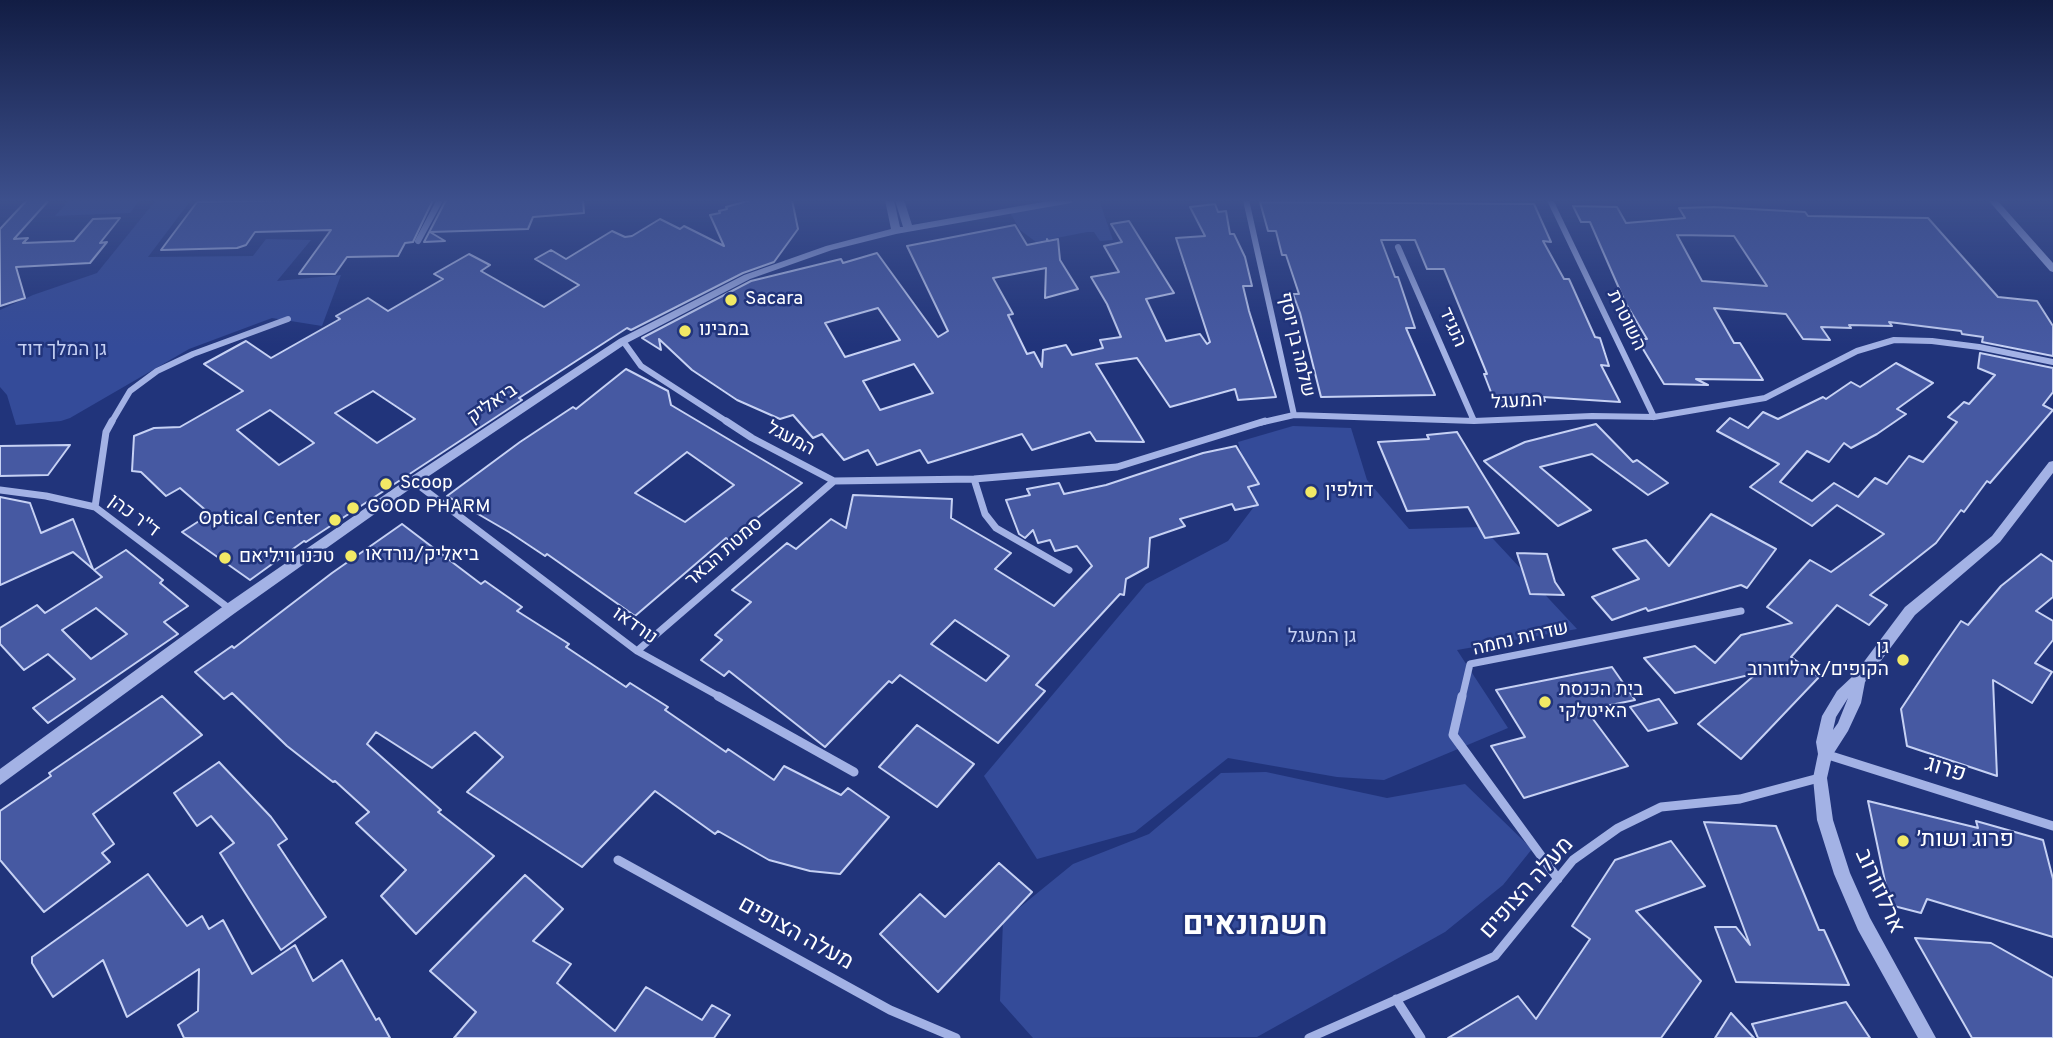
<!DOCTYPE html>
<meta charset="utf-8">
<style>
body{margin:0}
canvas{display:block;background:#21347b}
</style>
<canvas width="2053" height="1038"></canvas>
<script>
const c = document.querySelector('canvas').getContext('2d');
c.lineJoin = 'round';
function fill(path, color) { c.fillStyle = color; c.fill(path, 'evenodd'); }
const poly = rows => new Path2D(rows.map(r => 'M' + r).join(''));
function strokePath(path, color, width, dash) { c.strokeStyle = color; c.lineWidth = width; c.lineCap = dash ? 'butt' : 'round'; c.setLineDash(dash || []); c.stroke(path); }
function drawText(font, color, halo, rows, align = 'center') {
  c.font = font + ' Overpass,Heebo,sans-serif'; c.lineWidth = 5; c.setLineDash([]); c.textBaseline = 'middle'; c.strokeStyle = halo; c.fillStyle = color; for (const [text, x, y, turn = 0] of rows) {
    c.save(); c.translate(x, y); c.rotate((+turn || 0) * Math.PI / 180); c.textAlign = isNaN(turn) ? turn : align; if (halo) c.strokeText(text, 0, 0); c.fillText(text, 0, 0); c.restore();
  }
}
fill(poly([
 [69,200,140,200,130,213,55,216],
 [156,200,191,200,148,257,253,256,266,239,311,240,277,281,341,275,322,326,272,318,189,349,70,418,61,421,16,425,7,395,0,387,0,310,33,295,97,273],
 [1078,200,1099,200,1113,240,1100,241,1094,232,1087,232,1036,242,1020,230,1009,211],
 [1293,426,1351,428,1367,480,1409,529,1482,527,1577,629,1457,650,1508,728,1384,780,1337,777,1228,758,1135,832,1037,859,984,776,1146,584,1228,541,1256,504,1238,442],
 [1266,772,1387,798,1465,784,1532,849,1503,885,1445,932,1257,1037,1033,1038,1000,1001,1003,921,1073,864,1149,834,1221,773]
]), '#344b99');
const building = poly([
 [27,200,49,200,14,239,28,238,23,243,74,241,93,219,120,218,100,243,107,242,90,263,16,267,25,298,0,306,0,229,27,200],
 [299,200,433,200,413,242,405,243,398,256,347,257,335,274,299,274,331,230,255,232,246,245,237,248,161,250,197,202,299,200],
 [446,200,583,200,584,213,533,217,528,229,430,232,445,241,424,242,446,200],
 [751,200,792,200,798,229,774,262,743,273,631,330,627,328,519,398,522,400,437,456,306,542,304,541,250,580,182,532,210,514,180,488,166,496,141,472,132,471,134,436,154,428,180,427,243,391,204,364,246,341,271,358,340,319,336,316,368,298,388,311,443,279,434,274,469,254,490,265,481,271,544,307,579,285,535,259,551,250,566,259,612,231,625,237,632,236,660,219,680,229,684,226,724,246,710,215,720,213,719,211,727,209,726,207,751,200],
 [373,391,415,419,377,443,335,413,373,391],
 [270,410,314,443,279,465,237,430,270,410],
 [1260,202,1534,204,1551,242,1543,241,1564,279,1569,279,1595,337,1600,338,1609,366,1601,365,1620,402,1543,397,1545,401,1494,400,1484,374,1487,374,1444,269,1427,269,1415,240,1381,240,1395,277,1398,277,1415,328,1406,328,1435,395,1321,397,1300,313,1293,294,1299,294,1286,255,1282,255,1276,231,1268,231,1260,202],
 [1215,204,1218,212,1226,211,1230,234,1234,234,1245,257,1252,286,1243,286,1249,311,1276,397,1238,400,1235,389,1170,407,1137,358,1096,364,1144,442,1096,441,1090,432,1032,450,1022,434,928,463,920,450,877,465,868,450,844,460,822,434,813,438,793,415,780,419,737,400,692,370,659,339,661,350,642,338,751,281,841,259,843,263,877,253,938,337,948,331,907,246,1015,225,1027,245,1047,241,1047,239,1048,241,1058,239,1060,260,1078,289,1045,298,1046,268,993,278,1013,314,1008,315,1027,354,1034,352,1042,367,1043,350,1066,345,1072,355,1103,348,1100,340,1121,337,1107,304,1091,277,1119,272,1104,246,1122,242,1111,224,1129,221,1174,293,1146,299,1166,341,1200,334,1207,344,1210,342,1176,238,1205,236,1190,207,1215,204],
 [878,308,900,340,845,357,825,323,878,308],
 [914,364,933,393,880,410,863,381,914,364],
 [1573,206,1617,207,1626,223,1685,218,1679,208,1714,207,1805,212,1808,216,1928,218,1998,297,2037,301,2053,326,2053,356,1982,342,1983,337,1962,334,1961,331,1889,322,1892,326,1849,325,1851,328,1821,327,1830,340,1803,339,1786,314,1714,308,1734,343,1740,343,1763,380,1696,379,1708,385,1664,384,1637,339,1647,339,1625,302,1590,222,1581,222,1573,206],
 [1677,235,1734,236,1767,286,1702,281,1677,235],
 [1980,353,2053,368,2053,392,2043,405,2053,410,1990,483,1987,481,1964,512,1961,510,1936,543,1870,595,1887,605,1869,625,1837,605,1791,657,1819,677,1741,759,1698,724,1757,673,1675,693,1644,658,1695,646,1715,663,1741,635,1792,623,1767,607,1810,560,1831,572,1884,534,1837,505,1812,526,1750,487,1779,464,1717,431,1730,418,1748,428,1763,412,1778,419,1823,397,1826,399,1851,382,1860,387,1896,363,1933,383,1897,409,1906,414,1877,434,1851,448,1844,443,1829,462,1807,451,1780,482,1812,501,1834,483,1858,497,1875,478,1887,484,1909,456,1923,462,1957,422,1948,417,1964,402,1969,404,1995,375,1978,368,1980,353],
 [626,369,668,391,671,405,802,483,729,540,726,538,635,616,547,554,545,556,509,532,447,496,520,442,573,407,576,409,626,369],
 [687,452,734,485,685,522,635,493,687,452],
 [1596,424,1633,462,1637,460,1668,483,1648,495,1592,454,1540,467,1591,510,1558,526,1484,461,1525,442,1596,424],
 [1457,432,1480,470,1519,533,1485,538,1468,507,1407,511,1378,442,1429,439,1427,435,1457,432],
 [70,445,48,475,0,476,0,446,70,445],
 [1236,446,1259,484,1248,487,1258,505,1235,510,1232,504,1180,519,1185,526,1150,538,1148,567,1126,579,1124,595,1120,594,1036,685,1045,691,998,743,900,675,892,683,889,681,825,747,729,671,724,676,701,660,722,640,715,635,751,602,732,590,787,543,796,549,831,519,846,528,853,495,952,499,951,518,1011,553,995,569,1054,606,1092,566,1077,546,1055,551,1050,540,1038,543,1033,530,1025,538,1019,534,1006,500,1030,495,1027,489,1059,483,1064,494,1106,485,1203,453,1236,446],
 [955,620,1009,656,986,681,931,644,955,620],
 [0,497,30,503,41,533,73,519,93,569,73,552,0,585,0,497],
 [1711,514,1776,549,1747,588,1741,585,1648,611,1646,608,1612,620,1592,597,1639,579,1613,549,1646,540,1669,566,1711,514],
 [402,524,481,584,485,581,522,607,517,611,569,644,566,647,626,687,630,683,668,707,665,710,726,752,728,749,774,780,784,766,841,795,848,788,889,817,840,874,810,871,769,860,718,831,715,834,655,791,582,867,467,792,503,757,475,732,432,768,376,732,367,744,441,810,438,812,494,856,416,934,381,896,406,870,356,823,369,812,335,781,333,782,287,746,232,693,224,699,195,672,232,646,234,648,332,573,402,524],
 [126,550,163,580,160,583,188,606,164,622,178,634,48,723,33,708,75,679,48,654,24,670,0,644,0,628,37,605,45,613,102,577,94,570,126,550],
 [96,608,127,634,91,659,62,630,96,608],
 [1517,553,1547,554,1555,582,1564,595,1530,594,1517,553],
 [2041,554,2053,562,2053,597,2036,611,2053,621,2053,640,2035,663,2052,672,2032,703,1993,680,1997,776,1907,746,1901,709,1935,658,1961,621,1968,625,2001,586,2041,554],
 [1612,667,1635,700,1591,709,1594,714,1590,715,1628,766,1524,798,1491,746,1525,737,1496,690,1612,667],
 [162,696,202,735,93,814,114,844,102,853,110,862,44,912,0,860,0,811,51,776,49,773,162,696],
 [1659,699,1677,723,1648,731,1630,707,1659,699],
 [917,725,974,764,937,807,879,767,917,725],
 [219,762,271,817,287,839,278,845,326,917,281,950,220,853,234,843,211,816,197,826,174,793,219,762],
 [1868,801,1978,828,1976,821,2043,840,2053,879,2053,937,1927,899,1921,913,1890,905,1868,801],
 [1704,822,1776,826,1819,930,1824,930,1849,985,1736,982,1715,927,1736,927,1750,945,1704,822],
 [1671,841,1705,886,1636,911,1701,981,1661,1038,1448,1038,1518,996,1536,1019,1590,939,1572,926,1615,860,1671,841],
 [999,863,1032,892,938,992,880,934,920,894,945,917,999,863],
 [148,874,187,926,202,916,209,929,223,920,252,974,295,945,313,981,342,960,376,1020,379,1018,390,1038,184,1038,178,1025,198,1011,199,969,127,1017,103,960,53,997,32,963,32,957,148,874],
 [525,875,563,909,533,941,571,964,557,983,615,1031,646,987,702,1020,712,1005,730,1015,714,1038,454,1038,476,1012,430,971,525,875],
 [1915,938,1991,943,2053,978,2053,1038,1972,1038,1915,938],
 [1846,1002,1870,1038,1758,1038,1752,1024,1846,1002],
 [1731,1013,1754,1038,1715,1038,1731,1013]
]);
fill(building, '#4659a2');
strokePath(building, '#c6d1f4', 2);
strokePath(poly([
 [1246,200,1294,415],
 [1550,200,1654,417],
 [418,241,440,200],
 [1398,247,1474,421],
 [623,341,641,366,729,423],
 [111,423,130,391,157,371,193,354,288,319],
 [1259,423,1294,415,1474,421,1592,416,1654,417,1765,398,1857,351,1894,340,1932,341,1979,347,2053,362]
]), '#a3b2e5', 6);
strokePath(poly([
 [726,421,752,438,834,481,974,479,1117,467,1265,421],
 [974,479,985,514,996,528,1069,570],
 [413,481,637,651,722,698],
 [0,490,46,496,95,507,230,609],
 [95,507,106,432,112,421],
 [637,651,834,481],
 [1462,698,1470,664,1741,611]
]), '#a3b2e5', 7);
strokePath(poly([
 [718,696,854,772],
 [1462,696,1453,735,1558,879],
 [1825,754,2053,826],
 [618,860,890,1010,956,1038],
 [1396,999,1421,1038],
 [1309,1038,1495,956,1573,860,1618,828,1661,807,1740,799,1819,778]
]), '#a3b2e5', 9);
fill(poly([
 [885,200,894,200,900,227,903,227,895,200,904,200,912,225,1054,200,1075,200,1071,203,896,234,832,250,750,279,627,343,417,484,235,613,0,785,0,769,225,605,409,478,619,339,744,275,826,246,891,229,885,200],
 [1988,200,1997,200,2053,263,2053,272,2050,271,1988,200],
 [2053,461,2053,473,2000,542,1915,615,1865,682,1861,703,1848,731,1832,756,1827,778,1833,820,1850,873,1870,918,1936,1038,1918,1038,1858,930,1834,874,1817,820,1813,778,1818,754,1816,742,1822,716,1837,691,1854,675,1905,607,1992,536,2049,462,2053,461],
 [1848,698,1838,723,1833,730,1836,717,1848,698]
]), '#a3b2e5');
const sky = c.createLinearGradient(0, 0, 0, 346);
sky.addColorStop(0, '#121d44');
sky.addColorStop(0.58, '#3d508d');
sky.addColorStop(1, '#3d508d00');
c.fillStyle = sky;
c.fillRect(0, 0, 2053, 346);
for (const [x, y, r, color] of [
 [731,300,7,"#f2e965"],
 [685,331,7,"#f2e965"],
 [386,484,7,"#f2e965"],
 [1311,492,7,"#f2e965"],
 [353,508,7,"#f2e965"],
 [335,520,7,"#f2e965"],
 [351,556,7,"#f2e965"],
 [225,558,7,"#f2e965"],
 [1903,660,7,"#f2e965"],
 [1545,702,7,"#f2e965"],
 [1903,841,7,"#f2e965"]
]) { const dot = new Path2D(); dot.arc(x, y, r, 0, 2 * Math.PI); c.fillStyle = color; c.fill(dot); strokePath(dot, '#21347b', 2.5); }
drawText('19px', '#fff', '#21347b', [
 ["Sacara",745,300],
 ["במבינו",699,331],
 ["Scoop",400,484],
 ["דולפין",1325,492],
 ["GOOD PHARM",367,508],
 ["Optical Center",321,520,"right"],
 ["ביאליק/נורדאו",365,556],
 ["טכנו וויליאם",239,558],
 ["גן",1889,649,"right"],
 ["הקופים/ארלוזורוב",1889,671,"right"],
 ["בית הכנסת",1559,691],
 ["האיטלקי",1559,713]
], 'left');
drawText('19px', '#fff', '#21347b', [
 ["השוטרת",1625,321,64],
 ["הנגיד",1451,328,66],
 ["שלמה בן יוסף",1295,345,77],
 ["המעגל",1517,403,-3],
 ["ביאליק",493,405,-34],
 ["המעגל",790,440,28],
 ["ד\"ר כהן",133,517,36],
 ["סמטת הבאר",725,553,-41],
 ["נורדאו",634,627,35],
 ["שדרות נחמה",1521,640,-13]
]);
drawText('19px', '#c6d1f4', '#21347b', [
 ["גן המלך דוד",62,351],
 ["גן המעגל",1322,638]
]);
drawText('23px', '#fff', '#21347b', [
 ["פרוג",1945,771,17],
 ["מעלה הצופים",1528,889,-48],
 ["ארלוזורוב",1878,892,66],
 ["מעלה הצופים",795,935,29]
]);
drawText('23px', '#fff', '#21347b', [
 ["פרוג ושות׳",1917,841]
], 'left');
drawText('bold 32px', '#fff', '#21347b', [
 ["חשמונאים",1255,928]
]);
</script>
